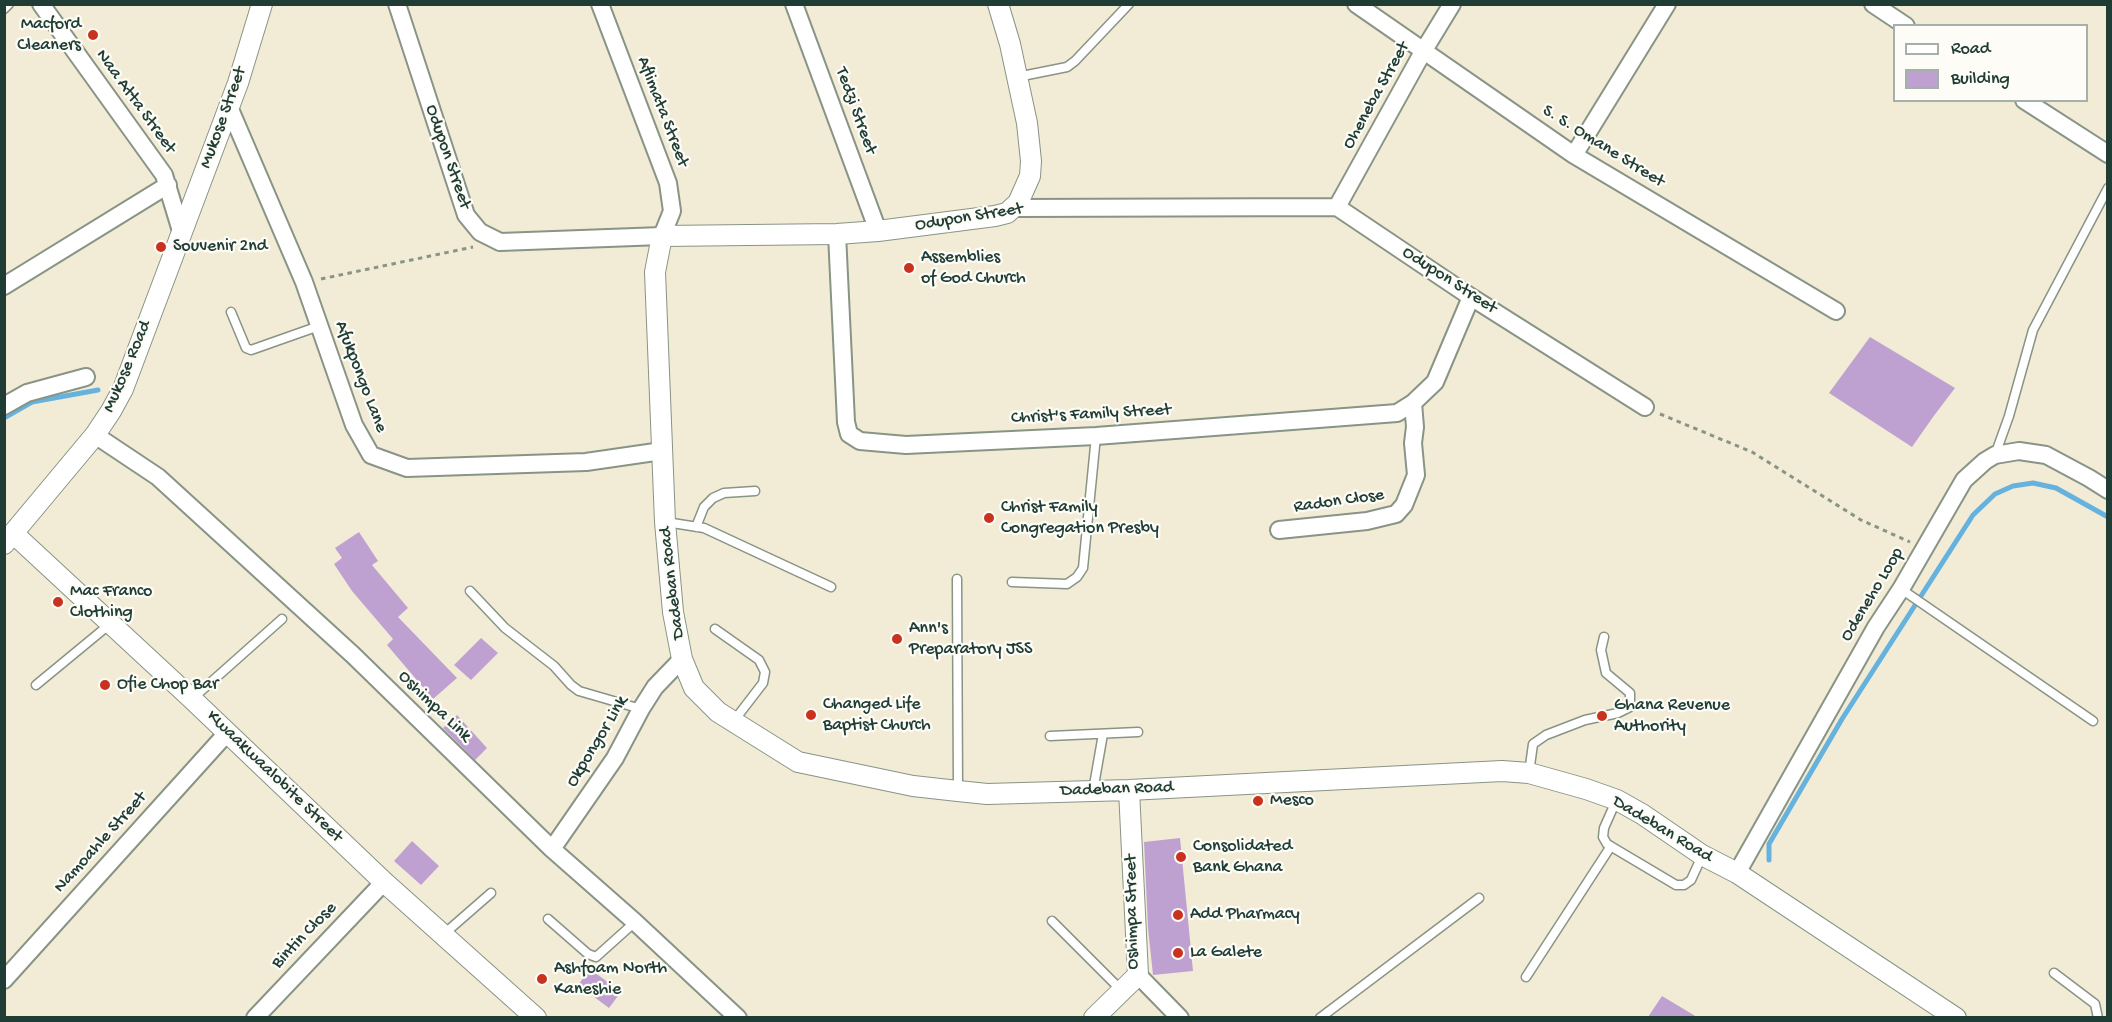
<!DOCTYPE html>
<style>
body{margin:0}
#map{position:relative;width:2112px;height:1022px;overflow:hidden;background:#f2ecd6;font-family:"Gochi Hand",sans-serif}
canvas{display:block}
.frame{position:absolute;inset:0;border:6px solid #1f3d34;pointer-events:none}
.legend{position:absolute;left:1893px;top:24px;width:195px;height:78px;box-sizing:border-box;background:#fdfcf7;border:2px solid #a4b0a9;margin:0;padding:8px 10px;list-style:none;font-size:18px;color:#1f3d34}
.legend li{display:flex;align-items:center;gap:12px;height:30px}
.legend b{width:30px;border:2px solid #a4b0a9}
</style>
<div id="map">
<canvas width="2112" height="1022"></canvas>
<div class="frame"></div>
<ul class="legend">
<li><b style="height:8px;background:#fff"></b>Road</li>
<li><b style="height:16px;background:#bfa1d1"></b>Building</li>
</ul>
</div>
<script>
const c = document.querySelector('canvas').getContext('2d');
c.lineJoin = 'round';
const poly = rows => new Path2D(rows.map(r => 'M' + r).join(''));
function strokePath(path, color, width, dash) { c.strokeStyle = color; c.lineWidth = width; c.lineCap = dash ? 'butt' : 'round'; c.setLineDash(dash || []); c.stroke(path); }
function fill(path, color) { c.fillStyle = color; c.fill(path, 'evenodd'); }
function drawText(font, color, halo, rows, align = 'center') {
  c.font = font + ' "Gochi Hand",sans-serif'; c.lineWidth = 4.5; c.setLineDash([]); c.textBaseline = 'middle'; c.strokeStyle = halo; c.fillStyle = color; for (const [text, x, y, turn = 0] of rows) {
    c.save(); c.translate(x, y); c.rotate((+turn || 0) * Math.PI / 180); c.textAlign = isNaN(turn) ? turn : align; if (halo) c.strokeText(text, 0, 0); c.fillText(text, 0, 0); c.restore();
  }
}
strokePath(poly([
 [4,418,32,402,98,390],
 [1769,860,1769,844,1842,719,1973,515,1995,494,2013,486,2033,483,2056,488,2108,517]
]), '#66b2df', 5);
fill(poly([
 [1870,337,1955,388,1933,417,1912,447,1829,393],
 [359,532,378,561,372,565,408,608,398,617,457,678,433,699,387,645,393,639,352,591,334,564,342,558,335,548],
 [481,638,498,653,471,680,454,665],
 [457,715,487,748,475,760,443,728],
 [1180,838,1193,971,1153,975,1148,928,1144,842],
 [412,841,439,866,421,885,394,861],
 [590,969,621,992,609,1008,578,985],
 [1662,996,1697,1017,1648,1017]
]), '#bfa1d1');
const service = poly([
 [4,9,9,4],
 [1017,77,1067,67,1075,61,1129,4],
 [231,312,246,348,251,350,319,326],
 [1995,455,2009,416,2033,330,2108,188],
 [666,522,704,528,831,587],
 [696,527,704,507,713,498,724,493,755,491],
 [957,579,958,791],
 [1012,582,1067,584,1077,577,1083,568,1096,436],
 [1901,589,2093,721],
 [470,591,505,628,554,666,571,685,579,691,641,709],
 [715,629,759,660,765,672,763,683,733,722],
 [36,685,110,624],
 [192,699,282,619],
 [1050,736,1138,732],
 [1529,773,1533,744,1546,735,1585,720,1618,713,1630,707,1630,693,1606,673,1601,650,1604,637],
 [1093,791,1103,734],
 [1616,801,1604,828,1603,837,1607,844,1676,885,1684,885,1691,880,1702,856],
 [548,919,588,954,596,957,635,922],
 [1052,921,1121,990],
 [444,934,491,893],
 [2054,973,2095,1004,2098,1018],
 [1526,977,1611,846],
 [1320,1018,1479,898]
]);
const minor = poly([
 [41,4,164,175,181,231],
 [397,4,466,215,480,232,500,242,662,236,672,211,668,183,600,4],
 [794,4,878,231],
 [1356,4,1574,155,1836,311],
 [1873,4,1906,26],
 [2024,100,2108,154],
 [229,107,304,282,354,425,371,455,407,468,586,462,662,451],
 [1574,155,1667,4],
 [1337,207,1424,50,1452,4],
 [1014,208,1337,207,1471,297,1645,407],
 [837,234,846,422,849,434,860,441,906,445,1096,436,1397,413,1413,403,1435,382,1471,297],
 [4,286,168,185],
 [4,406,27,393,86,377],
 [95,435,158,477,353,655,552,849,635,922,738,1018],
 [1279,530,1367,521,1396,514,1404,505,1416,475,1413,443,1415,427,1413,403],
 [552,849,615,758,641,709,655,687,682,659],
 [1737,873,1876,627,1901,589,1964,480,1985,461,1995,455,2019,451,2046,455,2089,478,2108,490],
 [1138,975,1180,1018],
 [4,980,227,733],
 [255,1018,384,882]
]);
const tertiary = poly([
 [998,4,1010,44,1027,123,1031,161,1030,176,1018,203,1007,213,995,216,878,231,837,234,662,236,655,272,665,522,673,612,682,659,694,688,718,712,798,762,913,786,958,791,987,794,1129,790,1502,771,1529,773,1586,789,1617,800,1642,814,1702,855,1737,873,1956,1018],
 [14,534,192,699,384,882,536,1018],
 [4,544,95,435,111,411,123,389,238,83,262,4],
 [1094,1018,1138,975,1129,790]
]);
strokePath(service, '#889485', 11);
strokePath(minor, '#889485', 20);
strokePath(tertiary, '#889485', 22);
strokePath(poly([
 [321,279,473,247],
 [1660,414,1752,452,1861,520,1910,542]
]), '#889485', 3, [4.5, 4.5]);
strokePath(service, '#fff', 8);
strokePath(minor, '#fff', 16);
strokePath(tertiary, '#fff', 20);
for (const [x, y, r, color] of [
 [93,35,6,"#c8321e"],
 [161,247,6,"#c8321e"],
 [909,268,6,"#c8321e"],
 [989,518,6,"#c8321e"],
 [58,602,6,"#c8321e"],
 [897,639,6,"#c8321e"],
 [105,685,6,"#c8321e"],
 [811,715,6,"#c8321e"],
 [1602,716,6,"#c8321e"],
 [1258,801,6,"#c8321e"],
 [1181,857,6,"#c8321e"],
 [1178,915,6,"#c8321e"],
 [1178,953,6,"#c8321e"],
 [542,979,6,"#c8321e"]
]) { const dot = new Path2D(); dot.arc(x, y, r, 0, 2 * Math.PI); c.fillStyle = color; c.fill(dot); strokePath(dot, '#fdfcf7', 2); }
drawText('18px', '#1f3d34', '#fdfcf7', [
 ["Macford",81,25,"right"],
 ["Cleaners",81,46,"right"],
 ["Souvenir 2nd",173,247],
 ["Assemblies",921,258],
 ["of God Church",921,279],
 ["Christ Family",1001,508],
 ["Congregation Presby",1001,529],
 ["Mac Franco",70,592],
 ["Clothing",70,613],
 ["Ann's",909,629],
 ["Preparatory JSS",909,650],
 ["Ofie Chop Bar",117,685],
 ["Changed Life",823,705],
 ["Baptist Church",823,726],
 ["Ghana Revenue",1614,706],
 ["Authority",1614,727],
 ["Mesco",1270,801],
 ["Consolidated",1193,847],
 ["Bank Ghana",1193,868],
 ["Add Pharmacy",1190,915],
 ["La Galete",1190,953],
 ["Ashfoam North",554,969],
 ["Kaneshie",554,990]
], 'left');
drawText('18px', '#1f3d34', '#fdfcf7', [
 ["Oheneba Street",1377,96,-61],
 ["Naa Atta Street",135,102,54],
 ["Tedzi Street",855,111,70],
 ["Aflimata Street",662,112,69],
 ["Mukose Street",224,118,-70],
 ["S. S. Omane Street",1603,147,32],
 ["Odupon Street",447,157,71],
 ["Odupon Street",969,218,-9],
 ["Odupon Street",1449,281,33],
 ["Mukose Road",128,367,-67],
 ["Afukpongo Lane",360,377,69],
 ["Christ's Family Street",1091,415,-3],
 ["Radon Close",1339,502,-8],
 ["Dadeban Road",673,583,-97],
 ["Odeneho Loop",1873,595,-59],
 ["Oshimpa Link",434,707,44],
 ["Okpongor Link",598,742,-59],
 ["Kwaakwaalobite Street",274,777,44],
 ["Dadeban Road",1117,790,-2],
 ["Dadeban Road",1662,830,31],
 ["Namoahle Street",101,843,-48],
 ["Oshimpa Street",1133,912,-91],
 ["Bintin Close",305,936,-46]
]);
</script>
